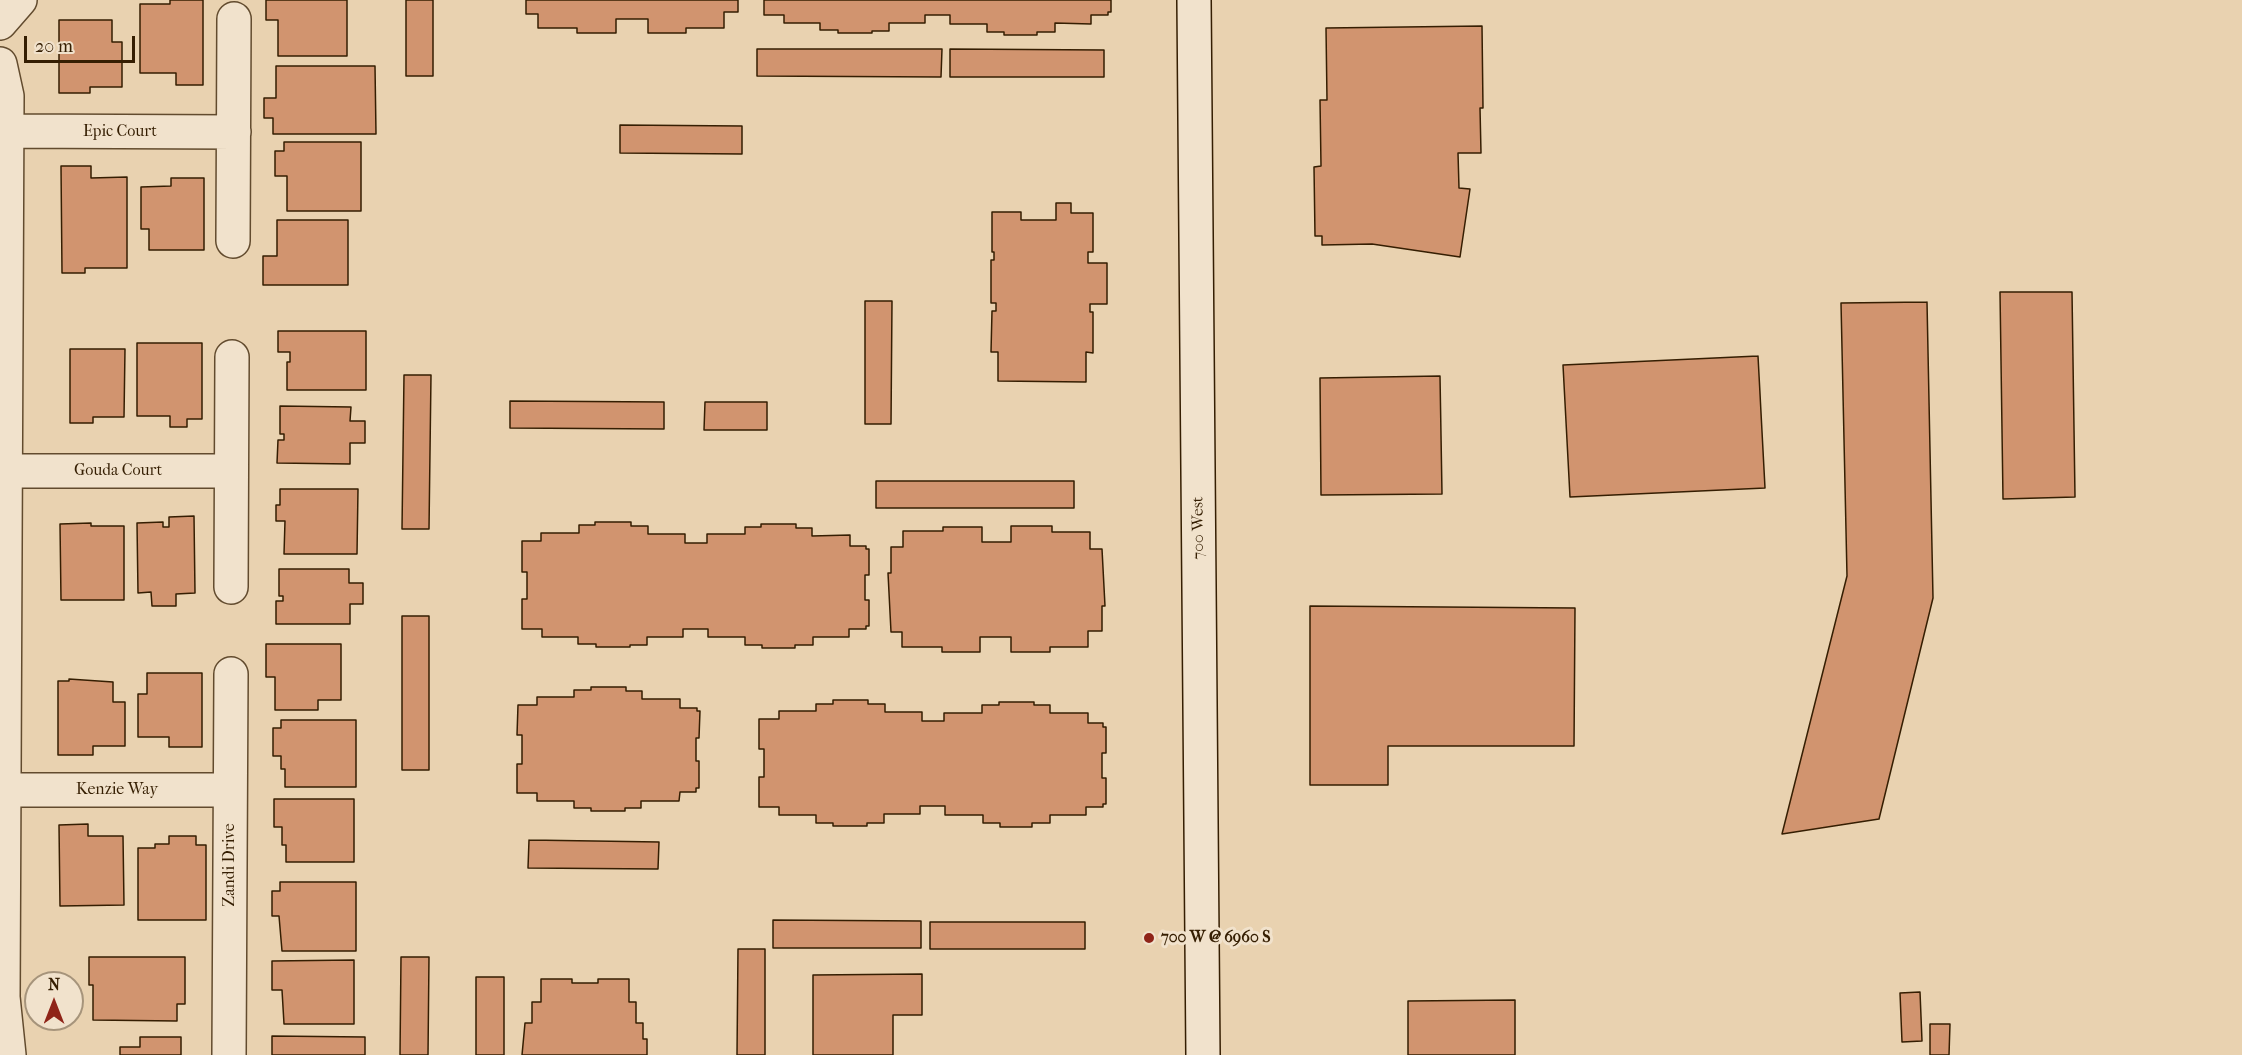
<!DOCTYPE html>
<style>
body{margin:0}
#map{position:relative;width:2242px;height:1055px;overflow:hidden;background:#e9d2b0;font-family:"IM FELL French Canon",serif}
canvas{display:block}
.north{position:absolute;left:24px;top:971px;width:60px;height:60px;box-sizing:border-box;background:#f1e2cc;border:2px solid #a6947b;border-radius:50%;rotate:0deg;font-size:16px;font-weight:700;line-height:24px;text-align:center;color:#351e02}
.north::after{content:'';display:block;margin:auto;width:21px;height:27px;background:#8f2418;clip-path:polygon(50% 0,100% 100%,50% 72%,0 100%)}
.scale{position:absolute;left:24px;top:36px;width:111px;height:27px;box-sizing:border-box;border:3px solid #351e02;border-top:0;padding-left:8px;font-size:18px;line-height:21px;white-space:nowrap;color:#351e02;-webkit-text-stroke:4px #f1e2cc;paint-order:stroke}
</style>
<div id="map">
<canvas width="2242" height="1055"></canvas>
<div class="north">N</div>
<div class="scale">20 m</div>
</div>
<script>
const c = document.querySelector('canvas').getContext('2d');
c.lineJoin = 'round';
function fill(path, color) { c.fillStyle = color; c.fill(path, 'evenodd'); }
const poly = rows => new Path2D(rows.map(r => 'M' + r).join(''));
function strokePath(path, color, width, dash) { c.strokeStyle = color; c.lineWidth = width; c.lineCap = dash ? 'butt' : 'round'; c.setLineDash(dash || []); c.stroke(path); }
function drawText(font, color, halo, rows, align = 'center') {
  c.font = font + ' "IM FELL French Canon",serif'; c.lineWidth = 6; c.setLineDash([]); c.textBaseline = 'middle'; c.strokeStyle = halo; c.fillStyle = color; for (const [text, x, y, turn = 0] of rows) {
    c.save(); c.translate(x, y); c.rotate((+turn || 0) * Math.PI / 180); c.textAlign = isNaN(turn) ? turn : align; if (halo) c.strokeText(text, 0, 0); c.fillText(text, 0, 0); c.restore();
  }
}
const building = poly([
 [170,0,203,0,203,85,176,85,176,73,140,73,140,4,170,4,170,0],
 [266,0,347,0,347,56,278,56,278,20,266,20,266,0],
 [406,0,433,0,433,76,406,76,406,0],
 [526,0,738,0,738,12,724,12,724,28,686,28,686,33,648,33,648,19,616,19,616,33,577,33,577,28,538,28,538,14,526,14,526,0],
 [764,0,1111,0,1111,12,1108,12,1108,15,1091,15,1091,24,1055,23,1055,32,1037,32,1037,35,1004,35,1004,32,987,32,987,24,950,24,950,15,925,15,925,23,889,23,889,31,872,31,872,33,838,33,838,30,820,30,820,23,784,23,784,15,764,15,764,0],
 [59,20,112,20,112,42,122,42,122,87,90,87,90,93,59,93,59,20],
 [1482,26,1483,108,1480,108,1481,153,1458,153,1459,188,1470,189,1460,257,1372,244,1322,245,1322,236,1315,236,1314,167,1321,166,1320,100,1327,100,1326,28,1482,26],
 [757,49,942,49,941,77,757,76,757,49],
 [950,49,1104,50,1104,77,950,77,950,49],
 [276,66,375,66,376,134,273,134,273,118,264,118,264,98,276,98,276,66],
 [620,125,742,126,742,154,620,153,620,125],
 [284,142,361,142,361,211,287,211,287,176,275,176,275,151,284,151,284,142],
 [61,166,91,166,91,178,127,177,127,268,85,268,85,273,62,273,61,166],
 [171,178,204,178,204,250,149,250,149,229,141,229,141,187,171,186,171,178],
 [1056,203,1071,203,1071,213,1093,213,1093,252,1088,252,1088,263,1107,263,1107,304,1090,304,1090,312,1093,312,1093,353,1086,352,1086,382,998,381,998,352,991,352,992,311,996,311,996,303,991,303,991,260,994,260,994,252,992,252,992,212,1021,212,1021,220,1056,220,1056,203],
 [277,220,348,220,348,285,263,285,263,256,277,256,277,220],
 [2000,292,2072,292,2075,497,2003,499,2000,292],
 [865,301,892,301,891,424,865,424,865,301],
 [1927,302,1933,598,1879,819,1782,834,1847,576,1841,303,1927,302],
 [278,331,366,331,366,390,287,390,287,362,290,362,290,352,278,352,278,331],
 [137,343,202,343,202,419,187,419,187,427,170,427,170,416,137,416,137,343],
 [70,349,125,349,124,417,93,417,93,423,70,423,70,349],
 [1758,356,1765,488,1570,497,1563,365,1758,356],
 [404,375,431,375,429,529,402,529,404,375],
 [1440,376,1442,494,1321,495,1320,378,1440,376],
 [510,401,664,402,664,429,510,428,510,401],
 [705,402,767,402,767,430,704,430,705,402],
 [280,406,351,407,350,421,365,421,365,443,350,443,350,464,277,463,278,440,284,440,284,434,280,434,280,406],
 [876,481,1074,481,1074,508,876,508,876,481],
 [280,489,358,489,357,554,284,554,285,521,276,521,276,505,280,505,280,489],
 [194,516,195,593,176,594,176,606,152,606,151,592,138,593,137,523,163,522,163,527,169,527,169,517,194,516],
 [595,522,631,522,631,526,648,526,648,534,685,534,685,543,707,543,707,534,745,534,745,527,761,527,761,524,796,524,796,528,812,528,812,536,850,535,850,546,866,546,866,549,869,549,869,575,865,575,865,600,869,600,869,626,866,626,866,629,849,629,849,637,813,637,813,645,795,645,795,648,762,648,762,645,745,645,745,637,708,637,708,629,683,629,683,637,647,637,647,645,630,645,630,647,596,647,596,644,578,644,578,637,542,637,542,629,522,629,522,599,527,599,527,572,522,572,522,541,541,541,541,533,579,533,579,525,595,525,595,522],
 [91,523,91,526,124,526,124,600,61,600,60,524,91,523],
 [1011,526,1052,526,1052,532,1090,532,1090,549,1102,549,1105,606,1102,606,1102,631,1088,631,1088,647,1050,647,1050,652,1011,652,1011,637,980,637,980,652,942,652,942,647,902,647,902,632,891,632,888,573,891,573,891,547,903,547,903,531,943,531,943,527,982,527,982,542,1011,542,1011,526],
 [279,569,349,569,349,583,363,583,363,604,350,604,350,624,276,624,276,601,283,601,283,596,279,596,279,569],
 [1310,606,1575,608,1574,746,1388,746,1388,785,1310,785,1310,606],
 [402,616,429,616,429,770,402,770,402,616],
 [266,644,341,644,341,700,318,700,318,710,275,710,275,677,266,677,266,644],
 [147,673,202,673,202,747,169,747,169,737,138,737,138,694,147,694,147,673],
 [69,679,113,682,113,702,125,702,125,746,93,746,93,755,58,755,58,681,69,681,69,679],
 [591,687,626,687,626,691,642,691,642,699,680,699,680,708,697,708,697,711,700,711,699,738,696,738,696,761,699,761,699,788,696,788,696,792,680,792,679,801,641,801,641,808,625,808,625,811,591,811,591,808,574,808,574,801,537,801,537,793,517,793,517,764,522,764,522,735,517,735,518,705,537,705,537,697,574,697,574,690,591,690,591,687],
 [833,700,868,700,868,704,885,704,885,712,922,712,922,721,944,721,944,713,982,713,982,705,999,705,999,702,1034,702,1034,705,1050,705,1050,713,1088,713,1088,723,1103,723,1103,727,1106,727,1106,753,1102,753,1102,778,1106,778,1106,804,1103,804,1103,807,1086,807,1086,815,1050,815,1050,823,1032,823,1032,827,1000,827,1000,823,983,823,983,815,945,815,945,806,920,806,920,814,884,814,884,823,867,823,867,826,833,826,833,823,816,823,816,815,779,815,779,807,759,807,759,777,764,777,764,749,759,749,759,719,779,719,779,711,816,711,816,704,833,704,833,700],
 [281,720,356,720,356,787,285,787,285,769,281,769,281,756,273,756,273,728,281,728,281,720],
 [274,799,354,799,354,862,286,862,286,845,282,845,282,827,274,827,274,799],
 [88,824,88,836,123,836,124,905,60,906,59,825,88,824],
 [169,836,196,836,196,845,206,845,206,920,138,920,138,848,155,848,155,844,169,844,169,836],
 [529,840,659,842,658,869,528,868,529,840],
 [280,882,356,882,356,951,282,951,279,916,272,916,272,891,280,891,280,882],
 [773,920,921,921,921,948,773,948,773,920],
 [930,922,1085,922,1085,949,930,949,930,922],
 [738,949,765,949,765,1055,737,1055,738,949],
 [89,957,185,957,185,1004,177,1004,177,1021,93,1020,93,985,89,985,89,957],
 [401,957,429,957,428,1055,400,1055,401,957],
 [354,960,354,1024,284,1024,282,990,272,990,272,961,354,960],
 [922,974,922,1015,893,1015,893,1055,813,1055,813,975,922,974],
 [476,977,504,977,504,1055,476,1055,476,977],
 [541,979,572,979,572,983,598,983,598,979,629,979,629,1002,636,1002,636,1023,643,1023,643,1039,647,1039,647,1055,522,1055,525,1023,532,1023,532,1002,541,1002,541,979],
 [1920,992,1922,1041,1902,1042,1900,993,1920,992],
 [1515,1000,1515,1055,1408,1055,1408,1001,1515,1000],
 [1930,1024,1950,1024,1949,1055,1930,1055,1930,1024],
 [272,1036,365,1037,365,1055,272,1055,272,1036],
 [140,1037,181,1037,181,1055,120,1055,120,1047,140,1047,140,1037]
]);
fill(building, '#d1946f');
strokePath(building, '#351e02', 1.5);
const minor = poly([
 [0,23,20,0],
 [0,64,7,96,3,997,9,1055],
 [6,131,234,132],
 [233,241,234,19],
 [5,471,231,471],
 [231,587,232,357],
 [3,790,230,790],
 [229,1055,231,674]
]);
const secondary = poly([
 [1194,0,1203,1055]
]);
strokePath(minor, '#624b2e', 36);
strokePath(secondary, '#351e02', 36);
strokePath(minor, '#f1e2cc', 33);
strokePath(secondary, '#f1e2cc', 33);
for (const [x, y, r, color] of [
 [1149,938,6,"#8f2418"]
]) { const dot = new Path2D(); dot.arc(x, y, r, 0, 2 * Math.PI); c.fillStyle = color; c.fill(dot); strokePath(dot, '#f1e2cc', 2); }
drawText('16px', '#351e02', '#f1e2cc', [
 ["Epic Court",120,132],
 ["Gouda Court",118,471],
 ["700 West",1199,528,-91],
 ["Kenzie Way",117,790],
 ["Zandi Drive",230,865,-90]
]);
drawText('bold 16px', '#351e02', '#f1e2cc', [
 ["700 W @ 6960 S",1161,938]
], 'left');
</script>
